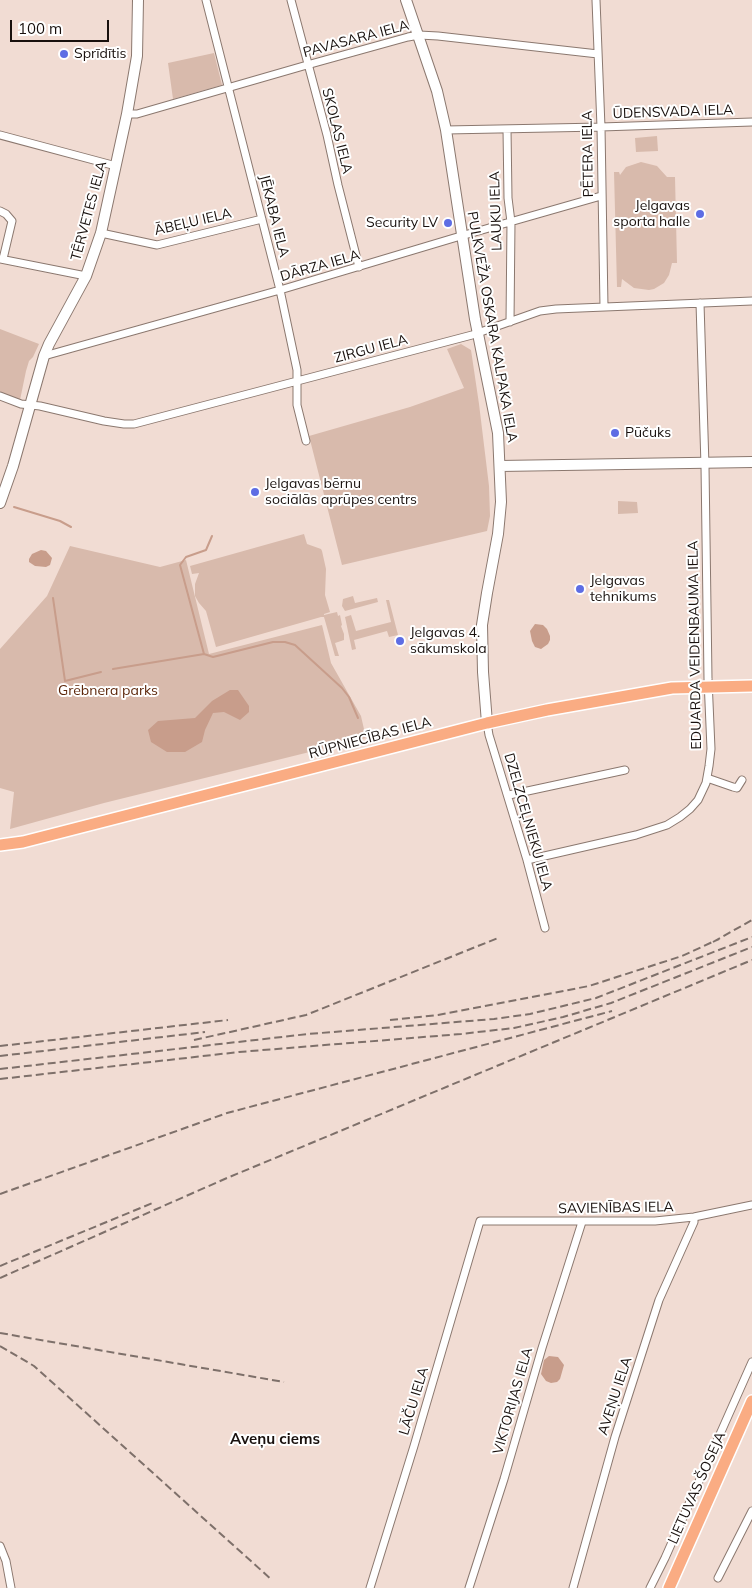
<!DOCTYPE html>
<meta charset="utf-8">
<style>
body{margin:0}
#map{position:relative;width:752px;height:1588px;overflow:hidden;background:#f1dcd3;font-family:Mulish,sans-serif}
canvas{display:block}
.scale{position:absolute;left:10px;top:20px;width:99px;height:22px;box-sizing:border-box;border:2px solid #18100d;border-top:0;padding-left:6px;font-size:15px;line-height:18px;white-space:nowrap;color:#18100d;-webkit-text-stroke:4px #fff;paint-order:stroke}
</style>
<div id="map">
<canvas width="752" height="1588"></canvas>
<div class="scale">100 m</div>
</div>
<script>
const c = document.querySelector('canvas').getContext('2d');
c.lineJoin = 'round';
function fill(path, color) { c.fillStyle = color; c.fill(path, 'evenodd'); }
const poly = rows => new Path2D(rows.map(r => 'M' + r).join(''));
function strokePath(path, color, width, dash) { c.strokeStyle = color; c.lineWidth = width; c.lineCap = dash ? 'butt' : 'round'; c.setLineDash(dash || []); c.stroke(path); }
function drawText(font, color, halo, rows, align = 'center') {
  c.font = font + ' Mulish,sans-serif'; c.lineWidth = 4; c.setLineDash([]); c.textBaseline = 'middle'; c.strokeStyle = halo; c.fillStyle = color; for (const [text, x, y, turn = 0] of rows) {
    c.save(); c.translate(x, y); c.rotate((+turn || 0) * Math.PI / 180); c.textAlign = isNaN(turn) ? turn : align; if (halo) c.strokeText(text, 0, 0); c.fillText(text, 0, 0); c.restore();
  }
}
fill(poly([
 [214,53,222,85,173,99,168,63],
 [657,136,658,151,636,152,635,138],
 [641,162,657,166,667,177,675,177,677,263,672,263,669,275,664,283,654,289,649,290,634,288,622,279,621,287,617,287,614,172,619,172,620,175,626,167],
 [0,329,39,344,33,357,29,361,26,371,20,400,0,393],
 [461,344,471,350,479,404,489,486,490,516,487,531,342,565,309,436,410,407,464,388,447,349],
 [618,501,637,502,638,513,618,514],
 [304,534,307,544,321,549,322,551,326,569,325,595,330,612,324,614,324,615,337,612,338,616,340,615,342,625,341,626,344,634,344,640,335,643,339,656,335,656,324,617,321,617,216,647,206,611,199,603,195,596,195,584,199,573,192,574,190,566],
 [70,546,160,567,186,560,209,654,322,625,331,663,361,716,366,738,104,803,10,829,14,792,0,788,0,649,47,596],
 [353,596,355,603,377,598,378,602,345,611,342,606,343,599],
 [386,600,389,600,398,635,389,637,387,631,354,640,356,649,352,650,345,617,351,615,356,631,391,622]
]), '#d8baac');
fill(poly([
 [41,550,46,551,52,558,50,565,46,567,35,566,29,562,29,559,32,554],
 [535,624,543,625,547,629,550,636,550,640,548,644,541,649,535,647,532,641,530,631],
 [230,690,238,690,249,706,249,712,240,720,224,712,213,713,205,730,202,742,185,752,167,752,151,742,148,730,158,721,195,718,212,701],
 [549,1356,558,1357,564,1365,560,1379,557,1382,551,1383,546,1381,541,1374,544,1360]
]), '#c89d8b');
strokePath(poly([
 [14,507,60,521,71,527],
 [212,536,206,550,186,557,180,565,204,654,213,657,273,642,285,642,295,645,342,688,349,697,358,718],
 [53,598,65,681,101,672],
 [113,669,204,654]
]), '#c89d8b', 2);
const street = poly([
 [206,0,280,290,297,370,297,405,306,441],
 [291,0,327,135,338,185,359,267],
 [596,0,601,127,604,307],
 [127,114,137,114,307,65,408,37,419,35,438,36,598,54],
 [507,129,508,198,511,222,510,322],
 [446,130,601,127,752,122],
 [0,135,116,166],
 [0,211,6,214,12,221,3,259],
 [101,233,157,245,262,219],
 [0,259,86,276],
 [44,356,280,290,454,238,601,196],
 [0,396,21,404,40,406,104,421,124,424,134,424,472,335,540,311,556,309,752,301],
 [487,723,489,735,527,860,545,928],
 [707,778,733,787,737,788,742,780],
 [509,795,625,770],
 [527,860,636,835,667,825,680,817,690,809,698,800,706,783,709,766,711,749,708,679,705,466,700,303],
 [0,1546,6,1561,11,1588],
 [718,1578,752,1511],
 [370,1588,414,1446,480,1221,655,1221,694,1217,752,1205],
 [469,1588,504,1479,542,1348,582,1222],
 [573,1588,615,1437,659,1300,694,1222,694,1217],
 [650,1588,665,1558,752,1362]
]);
const secondary = poly([
 [406,0,437,91,446,130,475,319,498,433,501,502,498,534,487,593,482,625,483,672,487,723],
 [500,466,752,462],
 [0,503,13,466,44,356,49,344,86,276,101,233,127,114,137,56,138,0]
]);
const primary = poly([
 [0,845,23,842,487,723,547,710,672,688,752,686],
 [669,1588,752,1401]
]);
strokePath(street, '#8b786f', 9);
strokePath(secondary, '#8b786f', 12);
strokePath(primary, '#fff', 14);
strokePath(street, '#fff', 7);
strokePath(secondary, '#fff', 10);
strokePath(primary, '#faac83', 11);
strokePath(poly([
 [713,942,752,920],
 [390,1020,438,1015,589,986,682,956,719,939],
 [194,1040,306,1015,498,938],
 [0,1046,228,1020],
 [0,1056,205,1032],
 [0,1069,308,1034,494,1019,530,1014,596,998,752,937],
 [0,1079,239,1052,461,1034,514,1028,563,1017,611,1003,752,947],
 [0,1194,227,1113,612,1011],
 [0,1266,155,1202],
 [0,1278,227,1178,752,960],
 [0,1333,284,1382],
 [0,1346,34,1366,272,1580]
]), '#7e706a', 2, [8, 4]);
for (const [x, y, r, color] of [
 [64,54,5,"#5e6de4"],
 [700,214,5,"#5e6de4"],
 [448,223,5,"#5e6de4"],
 [615,433,5,"#5e6de4"],
 [255,492,5,"#5e6de4"],
 [580,589,5,"#5e6de4"],
 [400,641,5,"#5e6de4"]
]) { const dot = new Path2D(); dot.arc(x, y, r, 0, 2 * Math.PI); c.fillStyle = color; c.fill(dot); strokePath(dot, '#fff', 2); }
drawText('14px', '#18100d', '#fff', [
 ["PAVASARA IELA",356,39,-15],
 ["ŪDENSVADA IELA",673,112,-2],
 ["SKOLAS IELA",337,131,76],
 ["PĒTERA IELA",588,154,-91],
 ["TĒRVETES IELA",89,211,-75],
 ["LAUKU IELA",496,211,-92],
 ["JĒKABA IELA",274,216,76],
 ["ĀBEĻU IELA",193,222,-13],
 ["DĀRZA IELA",320,266,-16],
 ["PULKVEŽA OSKARA KALPAKA IELA",492,327,80],
 ["ZIRGU IELA",371,349,-15],
 ["EDUARDA VEIDENBAUMA IELA",695,645,-91],
 ["RŪPNIECĪBAS IELA",370,738,-15],
 ["DZELZCEĻNIEKU IELA",528,822,74],
 ["SAVIENĪBAS IELA",616,1208,-1],
 ["AVEŅU IELA",615,1396,-72],
 ["LĀČU IELA",414,1401,-73],
 ["VIKTORIJAS IELA",513,1401,-74],
 ["LIETUVAS ŠOSEJA",697,1488,-66]
]);
drawText('14px', '#18100d', '#fff', [
 ["Sprīdītis",74,54],
 ["Jelgavas",690,206,"right"],
 ["sporta halle",690,222,"right"],
 ["Security LV",438,223,"right"],
 ["Pūčuks",625,433],
 ["Jelgavas bērnu",265,484],
 ["sociālās aprūpes centrs",265,500],
 ["Jelgavas",590,581],
 ["tehnikums",590,597],
 ["Jelgavas 4.",410,633],
 ["sākumskola",410,649]
], 'left');
drawText('14px', '#5c260a', '#fff', [
 ["Grēbnera parks",108,691]
]);
drawText('bold 15px', '#18100d', '#fff', [
 ["Aveņu ciems",275,1439]
]);
</script>
